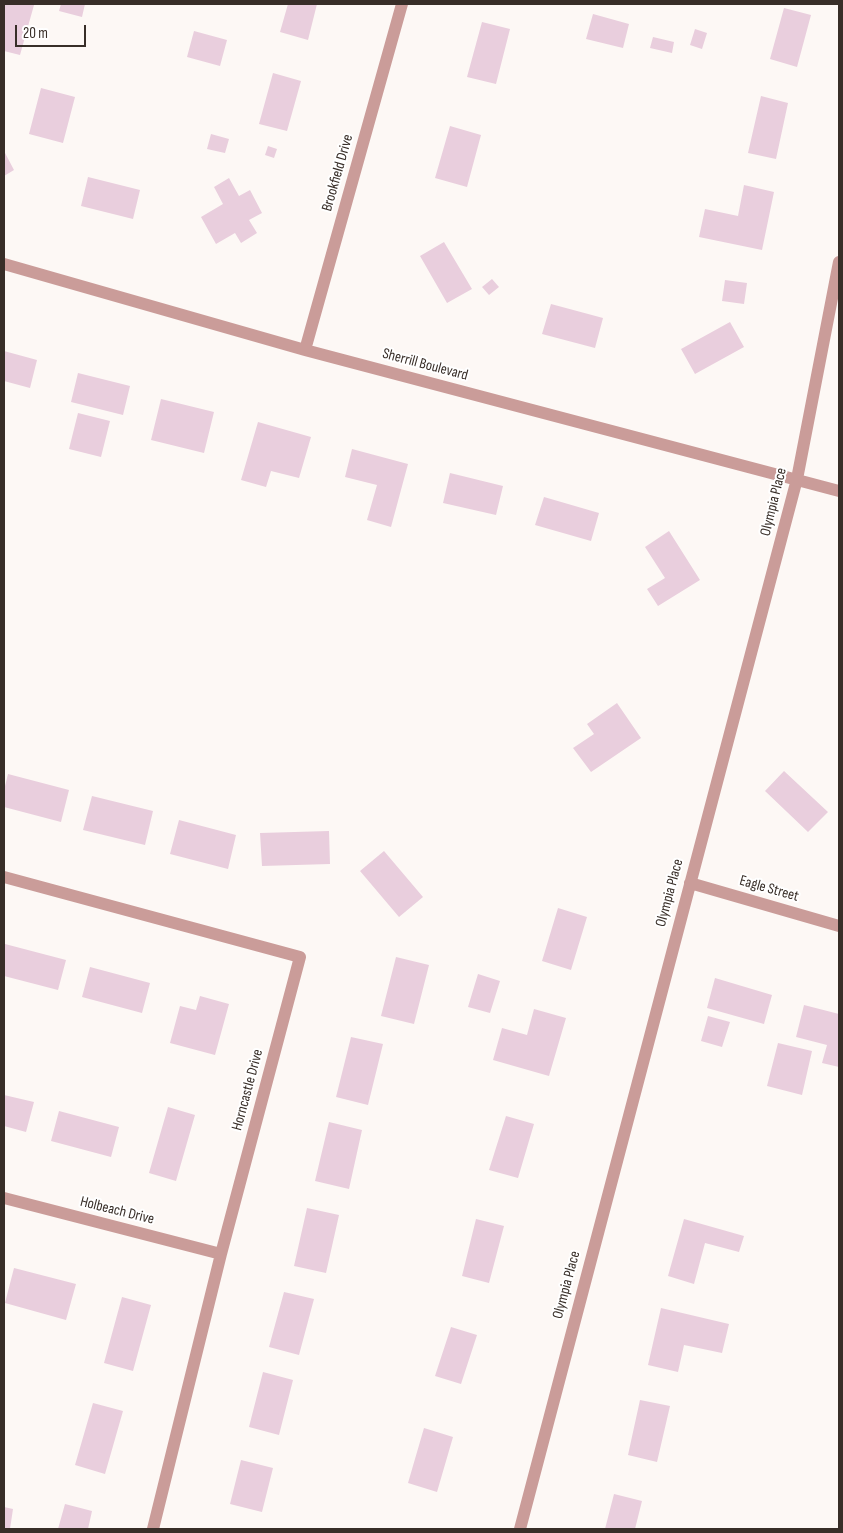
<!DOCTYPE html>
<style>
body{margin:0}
#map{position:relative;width:843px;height:1533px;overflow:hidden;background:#fdf8f5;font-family:"Sofia Sans Condensed",sans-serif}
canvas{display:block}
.frame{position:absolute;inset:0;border:5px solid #382e28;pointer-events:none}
.scale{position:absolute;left:15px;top:25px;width:71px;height:22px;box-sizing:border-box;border:2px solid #382e28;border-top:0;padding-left:6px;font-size:15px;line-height:18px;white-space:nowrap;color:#382e28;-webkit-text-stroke:4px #fff;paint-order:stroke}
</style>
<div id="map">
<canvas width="843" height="1533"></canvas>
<div class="frame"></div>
<div class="scale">20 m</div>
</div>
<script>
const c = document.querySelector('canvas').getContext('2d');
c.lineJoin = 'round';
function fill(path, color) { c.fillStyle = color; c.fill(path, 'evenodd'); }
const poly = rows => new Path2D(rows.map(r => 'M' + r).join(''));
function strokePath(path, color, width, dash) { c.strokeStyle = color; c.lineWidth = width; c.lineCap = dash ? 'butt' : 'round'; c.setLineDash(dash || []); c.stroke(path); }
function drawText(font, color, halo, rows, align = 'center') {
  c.font = font + ' "Sofia Sans Condensed",sans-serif'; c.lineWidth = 4; c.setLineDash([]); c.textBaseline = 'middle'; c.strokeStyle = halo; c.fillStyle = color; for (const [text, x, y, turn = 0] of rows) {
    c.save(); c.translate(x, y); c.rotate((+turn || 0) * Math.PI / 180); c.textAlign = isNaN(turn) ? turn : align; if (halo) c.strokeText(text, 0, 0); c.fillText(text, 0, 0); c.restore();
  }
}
fill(poly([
 [4,4,34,5,20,55,4,51],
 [61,4,85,4,82,17,59,11],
 [288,4,317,4,308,40,280,32],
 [784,8,811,15,797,67,770,59],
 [593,14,629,24,623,48,586,39],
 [482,22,510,29,496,84,467,77],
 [695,29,707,33,702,49,690,45],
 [194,31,227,40,220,66,187,57],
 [653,37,674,42,672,53,650,48],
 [273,73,301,81,287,131,259,124],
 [41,88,75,97,63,143,29,134],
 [761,96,788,103,776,159,748,153],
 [450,126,481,135,467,187,435,178],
 [211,134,229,139,225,153,207,149],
 [268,146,277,149,274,158,265,155],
 [4,151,14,170,4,176],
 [88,177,140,190,133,219,81,206],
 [229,178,239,196,250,190,262,213,249,220,257,233,241,243,235,233,216,244,201,217,223,204,214,187],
 [744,185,774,192,762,250,699,237,705,209,738,216],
 [444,242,472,289,447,303,420,256],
 [492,279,499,287,489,295,482,287],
 [725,280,747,283,744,304,722,301],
 [551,304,603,318,595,348,542,334],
 [730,322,744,347,695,374,681,349],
 [4,351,37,360,30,388,4,381],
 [78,373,130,386,123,415,71,402],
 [161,399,214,412,204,453,151,440],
 [78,413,110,421,101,457,69,449],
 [258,422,311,437,299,478,271,471,266,487,241,480],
 [352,449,408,464,391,527,367,520,377,485,345,477],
 [450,473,503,486,496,515,443,503],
 [544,497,599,513,591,541,535,525],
 [669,531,700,580,658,606,647,589,665,578,645,547],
 [617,703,641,738,591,772,573,748,594,734,587,724],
 [784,771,828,812,808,832,765,791],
 [8,774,69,790,61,822,4,807,4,790],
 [92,796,153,811,145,845,83,830],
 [179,820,236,835,228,869,170,854],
 [329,831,330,864,262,866,260,833],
 [384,851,423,897,399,917,360,871],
 [558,908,587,917,571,970,542,961],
 [5,944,66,960,58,990,4,976],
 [396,957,429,965,414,1024,381,1016],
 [90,967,150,983,142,1013,82,997],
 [478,974,500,981,490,1013,468,1007],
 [715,978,772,995,764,1024,707,1008],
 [200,996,229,1004,215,1055,170,1043,180,1006,196,1010],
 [804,1005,839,1014,839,1067,822,1063,827,1045,796,1037],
 [534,1009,566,1018,549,1076,493,1060,502,1028,527,1035],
 [708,1016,730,1022,722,1047,701,1041],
 [351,1037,383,1044,368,1105,336,1097],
 [778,1043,812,1051,802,1095,767,1086],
 [4,1095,34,1102,26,1132,4,1126],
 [168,1107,195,1115,176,1181,149,1173],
 [59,1111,119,1127,111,1157,51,1141],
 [506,1116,534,1124,518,1178,489,1170],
 [329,1122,362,1130,349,1189,315,1181],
 [307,1208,339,1215,326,1273,294,1266],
 [476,1219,504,1226,489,1283,462,1276],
 [684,1219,744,1236,739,1252,705,1243,694,1284,668,1276],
 [14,1268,76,1284,66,1320,5,1303],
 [284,1292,314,1299,299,1355,269,1347],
 [122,1297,151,1305,133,1371,104,1363],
 [661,1308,729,1324,722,1353,684,1345,678,1372,648,1365],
 [451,1327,477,1335,461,1384,435,1376],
 [263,1372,293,1380,279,1435,249,1427],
 [640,1400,670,1406,657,1462,628,1455],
 [93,1403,123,1411,105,1474,75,1465],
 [424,1428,453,1437,437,1492,408,1483],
 [241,1460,273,1468,262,1512,230,1504],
 [614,1494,642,1501,635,1529,605,1529],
 [65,1504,92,1511,88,1529,58,1529],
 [4,1507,13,1509,10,1529,4,1529]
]), '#e9cedd');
strokePath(poly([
 [4,264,305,350,839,491],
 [305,350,402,4],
 [4,877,300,957,221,1254,153,1529],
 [690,883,839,926],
 [4,1198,221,1254],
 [520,1529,797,479,839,262]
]), '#ca9c99', 12);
drawText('15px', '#382e28', '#fff', [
 ["Brookfield Drive",338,173,-74],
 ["Sherrill Boulevard",425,365,15],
 ["Olympia Place",774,502,-76],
 ["Eagle Street",769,889,16],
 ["Olympia Place",670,893,-75],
 ["Horncastle Drive",248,1090,-75],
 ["Holbeach Drive",117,1211,14],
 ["Olympia Place",567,1285,-75]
]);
</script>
